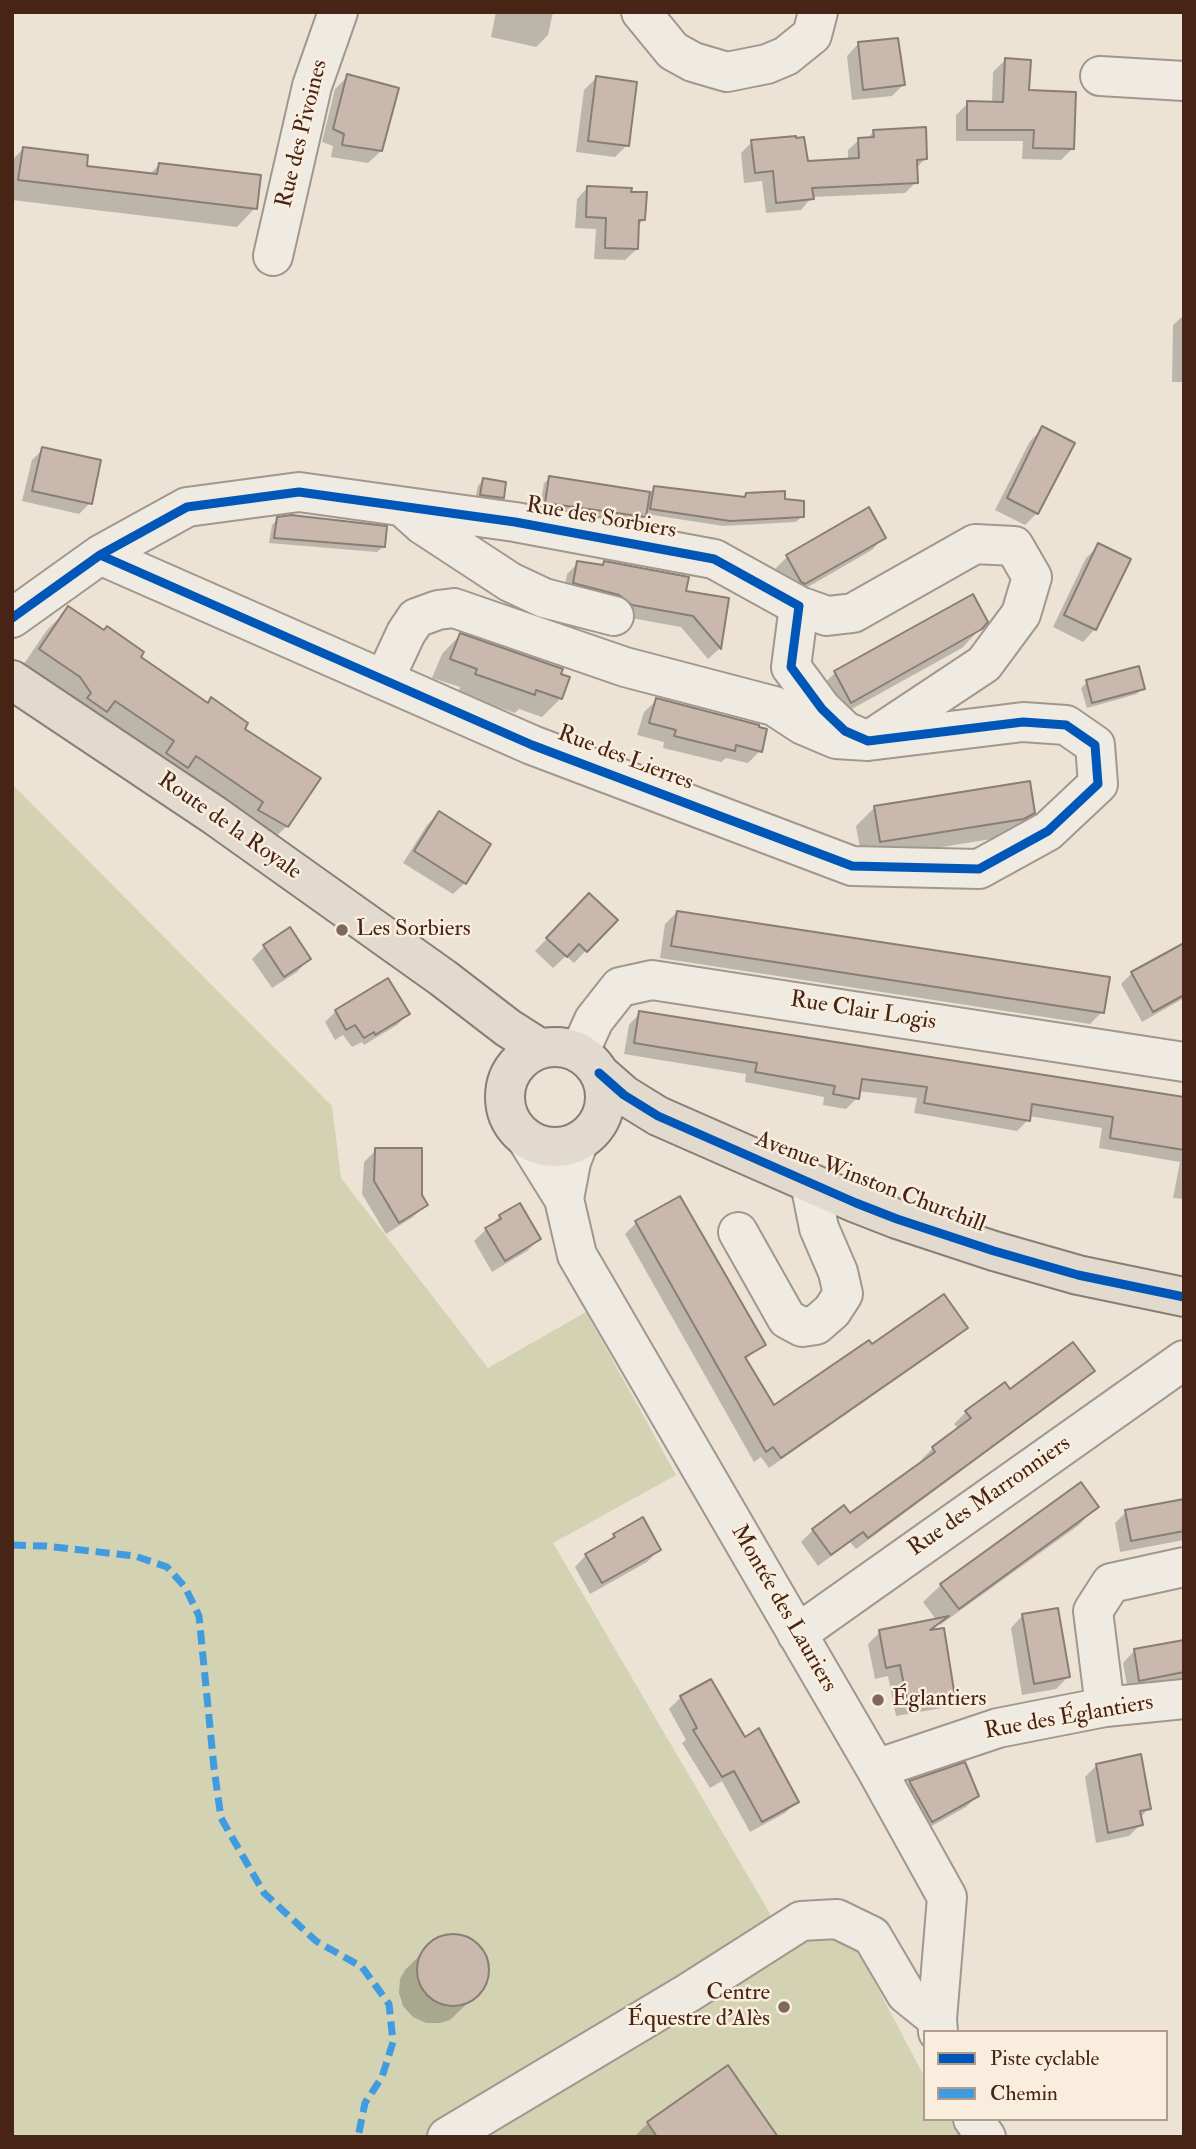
<!DOCTYPE html>
<meta charset="utf-8">
<style>
body{margin:0}
#map{position:relative;width:1196px;height:2149px;overflow:hidden;background:#ece3d5;font-family:"IM FELL Double Pica",serif}
canvas{display:block}
.frame{position:absolute;inset:0;border:14px solid #472416;pointer-events:none}
.legend{position:absolute;left:923px;top:2030px;width:245px;height:91px;box-sizing:border-box;background:#f9eedd;border:2px solid #b29d8d;margin:0;padding:9px 12px;list-style:none;font-size:21px;color:#472416}
.legend li{display:flex;align-items:center;gap:14px;height:35px}
.legend b{width:35px;border:2px solid #b29d8d}
</style>
<div id="map">
<canvas width="1196" height="2149"></canvas>
<div class="frame"></div>
<ul class="legend">
<li><b style="height:9px;background:#0057b8"></b>Piste cyclable</li>
<li><b style="height:9px;background:#409cdf"></b>Chemin</li>
</ul>
</div>
<script>
const c = document.querySelector('canvas').getContext('2d');
c.lineJoin = 'round';
function fill(path, color) { c.fillStyle = color; c.fill(path, 'evenodd'); }
const poly = rows => new Path2D(rows.map(r => 'M' + r).join(''));
function strokePath(path, color, width, dash) { c.strokeStyle = color; c.lineWidth = width; c.lineCap = dash ? 'butt' : 'round'; c.setLineDash(dash || []); c.stroke(path); }
function drawText(font, color, halo, rows, align = 'center') {
  c.font = font + ' "IM FELL Double Pica",serif'; c.lineWidth = 5; c.setLineDash([]); c.textBaseline = 'middle'; c.strokeStyle = halo; c.fillStyle = color; for (const [text, x, y, turn = 0] of rows) {
    c.save(); c.translate(x, y); c.rotate((+turn || 0) * Math.PI / 180); c.textAlign = isNaN(turn) ? turn : align; if (halo) c.strokeText(text, 0, 0); c.fillText(text, 0, 0); c.restore();
  }
}
fill(poly([
 [12,784,332,1106,341,1178,488,1368,586,1312,676,1475,553,1543,786,1941,814,1925,854,1943,925,2078,925,2119,950,2119,963,2137,12,2137]
]), '#d3d2b2');
fill(poly([
 [496,12,553,12,548,35,536,47,491,37],
 [858,44,904,84,892,96,852,100,847,56],
 [1005,60,1028,92,1073,148,1061,160,1022,159,1023,141,956,141,956,115,968,103,992,103,993,72],
 [348,76,381,151,368,163,331,157,333,146,322,142,335,89],
 [596,78,627,145,615,157,576,152,584,90],
 [874,132,926,158,916,168,916,182,905,193,812,197,801,210,766,213,762,181,744,183,741,153,752,142,807,163,848,160,848,150,859,140,866,139],
 [23,149,85,167,149,175,159,165,255,208,237,227,12,200,12,160],
 [588,187,644,220,637,226,637,249,625,260,594,259,596,229,575,228,577,199],
 [1184,315,1184,382,1172,382,1173,325],
 [1043,428,1037,513,1025,525,995,510,1030,441],
 [43,449,90,503,79,514,22,501,32,460],
 [550,478,649,494,655,487,743,499,746,495,783,501,802,516,796,522,723,526,646,514,639,522,540,508,544,483],
 [483,480,502,498,496,503,475,500,478,486],
 [278,519,383,547,377,552,269,543,272,525],
 [884,537,872,550,792,596,775,569,787,557],
 [1098,546,1095,629,1083,642,1053,627,1086,558],
 [578,563,601,567,605,563,684,593,727,599,719,649,708,659,681,627,620,616,563,594,567,574],
 [972,597,981,628,962,648,832,720,816,691,835,673],
 [69,608,242,729,287,826,265,847,19,671,47,630],
 [460,635,561,698,542,717,519,709,515,713,458,693,460,687,432,678,442,654],
 [1087,682,1143,688,1137,694,1087,708,1081,688],
 [657,700,760,751,748,763,726,758,721,762,663,748,664,742,637,735,644,712],
 [875,807,1033,813,1014,831,1004,837,862,860,856,826],
 [439,813,465,883,453,894,403,863,427,825],
 [577,908,615,920,574,963,566,956,553,968,535,951],
 [677,912,1102,1012,1090,1024,660,958,665,924],
 [1184,945,1184,998,1142,1022,1121,984,1132,973],
 [265,946,309,959,297,972,272,988,252,959],
 [336,1011,408,1014,397,1025,364,1045,362,1042,352,1047,343,1035,335,1040,325,1022],
 [640,1013,1184,1099,1184,1199,1173,1198,1180,1162,1099,1148,1102,1128,1029,1116,1028,1120,1017,1131,914,1113,917,1098,858,1091,857,1098,846,1109,823,1105,824,1097,745,1082,746,1074,624,1054,629,1025],
 [376,1150,420,1195,426,1205,413,1217,386,1234,362,1194,364,1162],
 [500,1216,539,1239,527,1251,492,1272,474,1241],
 [637,1222,763,1345,745,1360,773,1407,872,1347,966,1328,954,1339,769,1468,761,1457,754,1462,625,1234],
 [1092,1371,1080,1383,856,1549,850,1542,818,1566,801,1542,813,1530,850,1516,923,1463,921,1460,933,1448,959,1429,954,1424,966,1412,1010,1392],
 [1184,1501,1184,1540,1120,1552,1115,1523,1126,1512],
 [1096,1507,1079,1525,940,1625,939,1623,931,1632,954,1696,942,1708,896,1716,888,1676,875,1679,868,1644,880,1632,937,1621,923,1602,941,1585],
 [642,1519,659,1550,647,1562,590,1594,575,1567,586,1555,603,1546,614,1535],
 [1023,1615,1068,1677,1056,1689,1022,1695,1011,1628],
 [1184,1642,1184,1681,1128,1691,1123,1663,1134,1651],
 [681,1697,744,1739,797,1802,785,1813,750,1832,722,1781,710,1788,682,1743,686,1740,669,1709],
 [1097,1765,1149,1808,1140,1818,1141,1824,1129,1836,1096,1843,1085,1777],
 [910,1782,977,1796,966,1807,921,1832,900,1793],
 [458,1935,471,1940,482,1951,487,1964,486,1978,480,1991,450,2020,440,2023,426,2023,413,2017,403,2006,399,1993,400,1979,405,1970,435,1940,443,1936],
 [728,2067,776,2137,634,2137,648,2123]
]), '#0003');
const building = poly([
 [898,38,905,85,863,90,858,42,898,38],
 [1005,58,1031,60,1029,90,1076,92,1074,149,1033,148,1034,130,967,130,967,101,1003,102,1005,58],
 [347,74,399,88,382,151,342,145,344,134,333,129,347,74],
 [596,76,637,82,629,146,588,141,596,76],
 [926,127,927,159,917,160,918,183,812,188,814,199,776,203,773,171,755,173,751,140,796,136,796,138,804,137,808,161,859,158,858,138,874,137,873,130,926,127],
 [23,147,88,155,87,166,157,174,159,163,261,175,257,209,18,180,23,147],
 [587,186,632,188,631,192,647,192,645,220,639,220,638,249,605,248,606,218,586,217,587,186],
 [1042,426,1075,443,1038,514,1007,498,1042,426],
 [42,447,101,460,92,504,32,491,42,447],
 [549,476,650,492,646,517,545,503,549,476],
 [483,478,506,482,504,498,480,495,483,478],
 [654,486,745,497,746,493,785,491,785,499,804,501,804,517,730,521,650,509,654,486],
 [869,507,886,538,805,584,801,582,786,555,869,507],
 [291,515,387,526,385,547,274,538,277,517,291,515],
 [1098,543,1131,559,1096,630,1064,615,1098,543],
 [577,561,603,565,604,561,689,577,686,591,729,598,721,649,693,616,632,605,619,595,573,583,577,561],
 [973,594,988,622,982,629,851,703,834,671,973,594],
 [68,606,104,630,107,626,144,652,141,657,208,703,211,697,248,723,245,729,321,778,288,827,258,810,263,802,196,756,188,768,166,753,174,741,115,701,107,712,87,698,91,693,80,677,39,649,68,606],
 [460,633,563,669,561,674,570,677,562,699,536,690,535,695,475,674,477,669,450,659,460,633],
 [1139,666,1145,689,1092,703,1086,680,1139,666],
 [656,698,759,725,759,727,767,729,762,752,736,745,735,751,674,736,676,730,649,723,656,698],
 [1030,781,1035,813,1024,819,880,842,874,806,1030,781],
 [439,811,491,844,466,884,414,851,439,811],
 [589,893,618,920,587,952,579,944,567,957,546,938,589,893],
 [677,911,1110,977,1104,1013,671,946,677,911],
 [290,927,311,959,284,977,263,945,290,927],
 [1184,943,1184,995,1153,1012,1131,972,1184,943],
 [388,978,410,1014,375,1035,374,1032,364,1038,355,1025,346,1030,335,1010,388,978],
 [639,1011,1184,1097,1184,1150,1110,1138,1113,1117,1032,1104,1030,1121,924,1103,927,1087,862,1079,859,1099,833,1094,835,1086,755,1072,757,1063,634,1043,639,1011],
 [375,1148,422,1148,422,1195,428,1205,399,1223,374,1181,375,1148],
 [680,1196,766,1345,745,1357,774,1405,869,1340,872,1344,944,1294,968,1328,781,1458,773,1447,766,1452,635,1221,680,1196],
 [520,1203,541,1239,505,1261,485,1228,501,1219,499,1215,520,1203],
 [1073,1342,1095,1371,868,1538,863,1532,831,1555,812,1529,844,1505,850,1513,935,1452,932,1447,971,1418,965,1411,1005,1382,1010,1389,1073,1342],
 [1081,1482,1099,1507,959,1609,940,1584,1081,1482],
 [1184,1499,1184,1531,1131,1541,1125,1510,1184,1499],
 [643,1517,661,1550,602,1583,585,1554,615,1537,613,1534,643,1517],
 [1058,1608,1070,1677,1034,1684,1022,1614,1058,1608],
 [949,1616,930,1630,944,1628,955,1697,908,1705,900,1665,886,1668,879,1630,949,1616],
 [1184,1640,1184,1672,1139,1681,1134,1649,1184,1640],
 [711,1679,745,1737,759,1728,799,1802,762,1822,734,1771,722,1777,693,1730,697,1728,680,1696,711,1679],
 [1141,1754,1151,1809,1140,1811,1143,1825,1108,1833,1096,1764,1141,1754],
 [965,1762,979,1796,932,1822,909,1781,965,1762],
 '417 1970a36 36 0 1 1 72 0a36 36 0 1 1-72 0Z',
 [728,2065,778,2137,657,2137,647,2122,728,2065]
]);
fill(building, '#c9b8ab');
strokePath(building, '#887e75', 2);
const minor = poly([
 [641,12,673,51,693,62,727,72,767,64,786,56,812,35,818,12],
 [1100,76,1184,81],
 [273,256,312,86,338,12],
 [404,508,423,525,510,582,544,598,614,616],
 [12,618,100,555,187,507,299,492,515,522,714,559,799,606,791,667,822,709,845,731,868,741,1023,722,1066,725,1095,745,1098,784,1048,831,979,869,852,866,532,745,100,555],
 [384,680,406,633,416,618,438,610,454,608,625,667,774,706,803,725,836,739,868,741,984,664,1021,614,1032,577,1014,546,975,544,853,613,827,616,799,606],
 [579,1053,594,1020,620,987,652,980,1184,1062],
 [526,1138,564,1199,577,1255,876,1769,947,1897,937,2019,938,2032],
 [564,1199,571,1162,579,1141],
 [738,1232,787,1319,802,1327,816,1325,832,1311,843,1294,838,1272,819,1228,810,1183],
 [797,1634,1184,1360],
 [1105,1707,1093,1611,1111,1583,1184,1567],
 [876,1769,998,1728,1105,1707,1184,1699],
 [973,2119,986,2137],
 [447,2137,688,1993,801,1921,837,1919,872,1936,906,1994,937,2019]
]);
const major = poly([
 [12,680,214,815,443,978,508,1028,541,1049],
 '505 1097a50 50 0 1 1 100 0a50 50 0 1 1-100 0Z',
 [599,1073,624,1095,658,1116,856,1203,897,1219,994,1251,1078,1275,1184,1297]
]);
strokePath(minor, '#a1978e', 42);
strokePath(major, '#887e75', 42);
strokePath(minor, '#efebe3', 38);
strokePath(major, '#e2dace', 38);
strokePath(poly([
 [12,1545,45,1546,135,1556,167,1567,185,1587,199,1616,214,1768,221,1818,264,1893,316,1941,362,1967,389,2004,393,2042,382,2077,365,2103,358,2137]
]), '#409cdf', 7, [14, 7]);
strokePath(poly([
 [12,618,100,555,187,507,299,492,515,522,714,559,799,606,791,667,822,709,845,731,868,741,1023,722,1066,725,1095,745,1098,784,1048,831,979,869,852,866,532,745,100,555],
 [599,1073,624,1095,658,1116,856,1203,897,1219,994,1251,1078,1275,1184,1297]
]), '#0057b8', 9);
for (const [x, y, r, color] of [
 [342,930,7,"#816759"],
 [878,1700,7,"#816759"],
 [784,2007,7,"#816759"]
]) { const dot = new Path2D(); dot.arc(x, y, r, 0, 2 * Math.PI); c.fillStyle = color; c.fill(dot); strokePath(dot, '#f9eedd', 2.5); }
drawText('23px', '#472416', '#f9eedd', [
 ["Rue des Pivoines",303,134,-76],
 ["Rue des Sorbiers",601,519,10],
 ["Rue des Lierres",625,759,21],
 ["Route de la Royale",229,827,35],
 ["Rue Clair Logis",863,1012,9],
 ["Avenue Winston Churchill",870,1183,21],
 ["Rue des Marronniers",990,1497,-35],
 ["Montée des Lauriers",783,1609,60],
 ["Rue des Églantiers",1069,1718,-10]
]);
drawText('23px', '#472416', '#f9eedd', [
 ["Les Sorbiers",356,930],
 ["Églantiers",892,1700],
 ["Centre",770,1994,"right"],
 ["Équestre d'Alès",770,2020,"right"]
], 'left');
</script>
